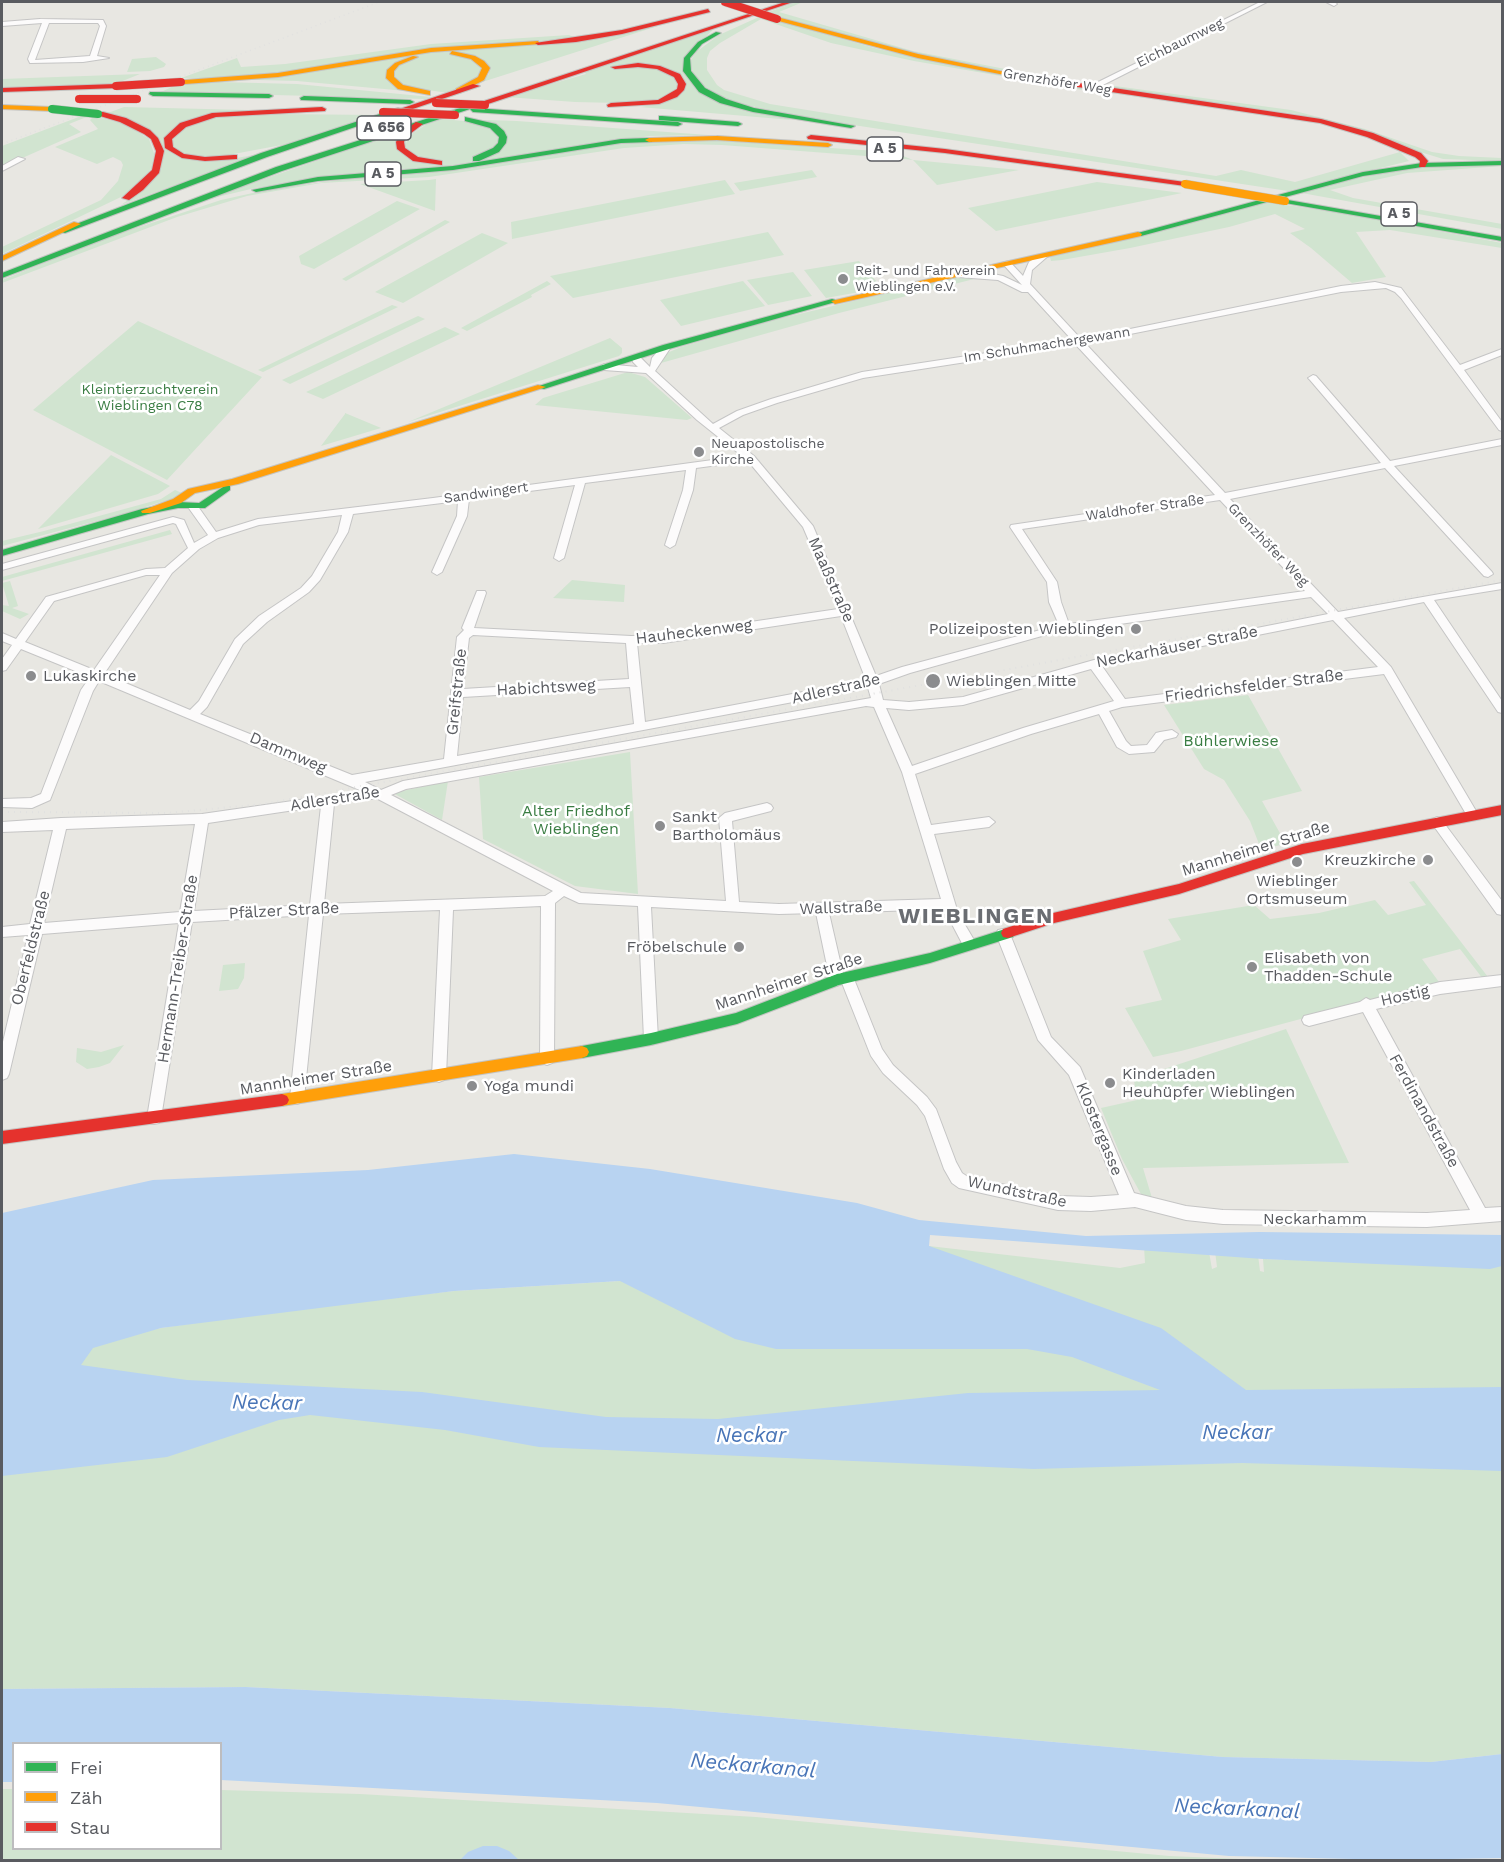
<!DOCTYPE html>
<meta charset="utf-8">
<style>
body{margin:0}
#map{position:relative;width:1504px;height:1862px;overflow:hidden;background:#e8e7e2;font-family:"Work Sans",sans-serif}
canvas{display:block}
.frame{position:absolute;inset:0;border:3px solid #595b60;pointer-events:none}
.legend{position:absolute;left:12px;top:1742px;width:210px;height:108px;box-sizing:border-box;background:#fff;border:2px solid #bdbdbf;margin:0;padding:8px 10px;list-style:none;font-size:18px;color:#595b60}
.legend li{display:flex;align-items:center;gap:12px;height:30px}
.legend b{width:30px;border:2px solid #bdbdbf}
</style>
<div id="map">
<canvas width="1504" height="1862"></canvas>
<div class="frame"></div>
<ul class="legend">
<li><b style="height:8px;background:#30b455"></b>Frei</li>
<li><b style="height:8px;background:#ff9f0a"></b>Zäh</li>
<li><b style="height:8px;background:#e5322d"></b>Stau</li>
</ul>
</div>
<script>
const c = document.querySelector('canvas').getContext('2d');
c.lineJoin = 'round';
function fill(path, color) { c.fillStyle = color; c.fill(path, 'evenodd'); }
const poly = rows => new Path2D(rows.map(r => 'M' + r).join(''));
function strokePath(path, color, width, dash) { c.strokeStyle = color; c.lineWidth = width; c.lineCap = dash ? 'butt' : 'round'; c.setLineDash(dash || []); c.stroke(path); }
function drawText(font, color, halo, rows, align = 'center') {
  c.font = font + ' "Work Sans",sans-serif'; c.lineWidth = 5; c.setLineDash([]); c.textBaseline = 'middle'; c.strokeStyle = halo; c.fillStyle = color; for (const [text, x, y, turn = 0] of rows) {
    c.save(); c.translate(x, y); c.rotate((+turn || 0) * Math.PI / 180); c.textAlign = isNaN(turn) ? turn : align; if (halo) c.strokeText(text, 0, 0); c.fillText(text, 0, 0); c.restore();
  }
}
fill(poly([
 [796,2,803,2,779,12,913,51,1087,85,932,58,766,13],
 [761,16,878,49,934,61,1081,87,1082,90,914,61,831,43,761,19,720,43,710,51,707,58,707,70,717,85,724,90,770,104,1216,176,1241,170,1295,182,1400,152,1409,161,1288,191,794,116,730,101,699,83,691,68,691,60,696,52,719,35],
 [658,26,479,83,489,74,489,66,479,76,449,93,412,88,406,91,297,81,181,78,237,58,241,67,285,64,431,44,569,35,581,40],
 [716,27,685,56,695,88,792,120,640,107,660,104,575,102,506,97,586,74,584,71],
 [156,57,166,64,164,67,150,71,127,72,132,59],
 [140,74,115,84,2,88,2,79],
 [219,82,297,84,431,97,425,99,161,92,178,84],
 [1115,86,1291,110,1365,129,1432,152,1459,156,1502,158,1502,161,1443,159,1297,114,1102,88],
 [124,107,247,110,273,114,378,115,287,144,223,156,231,159,259,154,121,205,145,188,159,139,108,113],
 [84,115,89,116,69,124,81,132,2,167,2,146],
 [94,116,125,124,149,139,155,156,148,175,123,196,2,254,2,247,101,200,118,181,123,165,121,161,113,157,97,164,55,147,98,129,90,120],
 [442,119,475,122,488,120,517,121,708,135,650,136,471,164,255,188,201,201,408,129,406,143,413,133,427,124],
 [691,139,893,152,913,160,1019,170,937,185,913,160,905,159,722,145,684,144,624,148,429,177,321,183,247,196,177,217,2,283,2,280,103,239,221,200,271,189,622,143],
 [1502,164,1502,166,1407,173,1330,190,1353,198,1502,224,1502,229,1296,192,1392,171,1428,167],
 [812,170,817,177,740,191,734,183],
 [436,179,435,211,360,184,429,180],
 [725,180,735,194,512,239,511,222],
 [1097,182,1182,193,996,231,968,208],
 [397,201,420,209,314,269,301,264,299,256],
 [1266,202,1348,214,1502,243,1502,248,1390,230,1356,232,1386,277,1352,283,1311,248,1290,233,1305,229,1275,214,1229,227,1130,248,1062,260,1051,261,1050,257,1132,238],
 [445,220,450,222,346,281,342,279],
 [768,232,784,255,573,298,550,276],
 [482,233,508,243,403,303,375,292],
 [859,261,882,288,826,298,804,270],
 [793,272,812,296,768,305,747,280],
 [959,276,982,277,839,313,661,363,667,353,681,347,774,320],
 [547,281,551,284,531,295,532,297,467,331,461,328],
 [743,281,765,306,681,326,660,300],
 [392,305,398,307,263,372,258,370],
 [418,316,425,319,290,384,282,380],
 [138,321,262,377,167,480,33,410],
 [445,327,460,334,323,399,306,392],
 [610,338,622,348,622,353,619,356,408,422],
 [628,372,645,377,692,418,687,420,535,405,543,398],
 [345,413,381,428,321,446,345,414],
 [111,455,170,486,158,494,38,529],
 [175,490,182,493,174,498,123,514,2,546,2,541,44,531,161,499],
 [170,530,172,534,2,581,2,577],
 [572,580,625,585,624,602,553,598],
 [10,581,18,606,12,608,29,614,20,619,2,611,2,605,9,606,2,583],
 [1248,695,1302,791,1262,801,1286,844,1261,849,1250,821,1224,780,1204,769,1164,705],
 [630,752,638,894,575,886,483,839,479,777],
 [448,781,442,820,393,793],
 [1414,881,1488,977,1483,979,1460,949,1422,959,1439,982,1181,1051,1153,1057,1125,1008,1162,1000,1143,951,1181,940,1168,919,1254,905,1270,919,1319,913,1375,900,1388,915,1426,905,1409,882],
 [245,963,244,978,238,989,219,991,223,965],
 [1286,1029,1349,1163,1143,1168,1152,1198,1142,1196,1122,1159,1101,1108,1137,1100,1133,1074,1152,1073],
 [124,1045,110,1063,99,1067,87,1069,76,1062,77,1048,101,1052],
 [929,1246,1120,1268,1145,1263,1144,1246,1209,1252,1212,1269,1217,1267,1215,1251,1258,1255,1260,1271,1264,1272,1263,1259,1502,1266,1502,1754,1431,1762,1223,1757,670,1708,246,1687,2,1689,2,1362,161,1328,276,1311,454,1291,620,1281],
 [2,1789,13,1789,14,1848,220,1848,221,1790,360,1794,756,1817,1169,1856,1265,1860,2,1860]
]), '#d1e4d0');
fill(poly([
 [514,1154,650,1169,857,1203,919,1220,1086,1236,1259,1232,1502,1235,1502,1266,1490,1269,1263,1259,930,1235,929,1246,1161,1328,1246,1390,1502,1387,1502,1471,1242,1463,1034,1469,539,1447,445,1430,310,1415,279,1420,167,1457,2,1476,2,1213,153,1180,368,1170],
 [620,1281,735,1339,776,1349,1027,1349,1072,1357,1160,1390,968,1393,718,1419,606,1417,422,1392,187,1380,81,1365,93,1348,161,1328,454,1291],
 [246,1687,670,1708,1223,1757,1431,1762,1502,1754,1502,1858,1396,1860,1229,1856,657,1803,221,1780,220,1744,14,1744,13,1782,2,1782,2,1689],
 [483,1846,497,1846,509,1851,519,1860,460,1860,468,1852]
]), '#b8d3f1');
const street = poly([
 [1260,2,1267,2,1093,90,1086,88,1260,2],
 [1326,2,1334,2,1337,4,1334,6,1326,2],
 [40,19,103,20,106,26,97,56,109,58,83,62,30,63,28,59,42,23,2,26,2,22,40,19],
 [49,23,98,23,100,26,90,56,35,60,49,23],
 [18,157,25,159,2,171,2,166,18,157],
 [1041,254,1048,256,1032,270,1030,284,1081,339,1341,286,1375,282,1401,288,1460,365,1502,349,1502,355,1464,370,1502,422,1502,431,1499,430,1401,298,1395,292,1386,288,1341,292,1085,343,1225,493,1381,463,1310,380,1308,378,1313,375,1316,376,1390,461,1502,439,1502,445,1394,466,1492,572,1493,574,1488,577,1484,576,1385,468,1230,499,1338,612,1502,583,1502,589,1434,600,1502,701,1502,713,1498,712,1424,602,1344,618,1391,667,1479,816,1477,819,1469,819,1384,674,1122,707,1109,711,1126,741,1131,746,1147,745,1156,733,1160,732,1172,730,1178,734,1176,737,1164,740,1154,752,1129,754,1117,747,1099,714,1031,734,915,774,931,825,989,817,995,822,989,827,934,834,958,913,977,945,975,949,965,949,944,909,829,913,843,974,852,974,882,1049,893,1065,927,1097,936,1109,956,1162,962,1173,968,1177,1058,1196,1091,1197,1119,1195,1069,1075,1038,1040,996,934,998,930,1003,929,1008,930,1010,934,1051,1037,1080,1067,1134,1193,1186,1206,1223,1210,1427,1213,1470,1210,1363,1012,1309,1026,1304,1024,1302,1020,1304,1016,1360,1002,1366,998,1370,1000,1440,982,1502,975,1502,986,1440,994,1376,1009,1485,1208,1502,1207,1502,1221,1427,1227,1223,1224,1186,1220,1135,1207,1091,1211,1058,1210,959,1188,952,1183,944,1169,925,1116,917,1105,883,1073,871,1056,842,983,837,986,832,984,830,980,816,913,779,914,651,907,658,1039,656,1043,651,1045,646,1043,644,1039,638,906,579,903,564,896,555,903,554,1059,552,1063,547,1065,542,1063,540,1059,541,906,453,910,446,1076,444,1080,439,1082,434,1080,432,1076,440,910,323,914,304,1098,302,1102,297,1104,292,1102,290,1098,309,915,192,922,161,1118,159,1123,154,1124,149,1123,147,1118,179,923,42,934,9,1074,7,1078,2,1080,2,1046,28,935,2,937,2,927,30,924,53,830,2,832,2,822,61,818,202,814,362,791,99,681,93,691,50,800,32,808,2,807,2,799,31,798,41,794,81,690,90,677,21,649,6,670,2,671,2,659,12,645,2,641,2,633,16,639,46,597,146,569,165,568,188,548,176,524,173,523,2,570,2,564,173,517,184,520,194,543,208,535,188,507,193,504,197,505,216,532,258,519,433,498,742,456,697,420,646,373,604,370,599,367,604,364,638,367,633,362,632,357,637,354,650,367,652,358,663,345,669,345,671,347,655,371,713,424,737,411,771,399,862,372,1072,340,1028,292,1022,292,998,280,958,277,954,274,958,271,984,272,1003,276,1022,285,1002,263,1009,261,1023,276,1029,262,1041,254],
 [1076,345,1215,495,1011,525,1010,527,1047,582,1049,602,1059,625,902,667,876,676,813,526,754,456,719,428,743,415,777,403,863,378,1076,345],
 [748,461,803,527,838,609,663,635,631,636,474,628,486,593,485,591,477,591,462,628,464,630,457,637,444,759,352,775,200,714,207,707,243,644,267,622,309,592,320,580,348,532,353,514,458,501,457,516,432,572,437,575,442,572,467,516,469,499,575,485,554,558,559,561,564,558,585,483,686,470,683,490,665,545,670,548,675,545,693,490,696,468,748,461],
 [1220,500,1305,591,1069,624,1061,602,1057,582,1022,529,1220,500],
 [342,515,338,532,312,576,301,588,259,616,235,639,199,701,190,710,104,674,172,573,199,549,218,538,259,525,342,515],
 [146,575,160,575,94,670,25,642,54,601,146,575],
 [1311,597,1328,614,1094,660,963,697,909,702,883,700,879,684,910,673,1049,634,1311,597],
 [841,616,866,680,645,722,637,643,663,643,841,616],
 [1333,620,1378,667,1125,699,1102,666,1333,620],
 [473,635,626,643,629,679,463,689,469,638,473,635],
 [1091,669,1114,701,1023,728,912,766,886,708,909,710,963,705,1091,669],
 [630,687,634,724,457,756,463,697,630,687],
 [868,688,871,698,403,781,381,790,365,782,868,688],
 [866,706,874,707,902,772,941,899,779,904,739,902,732,821,771,811,773,808,771,805,767,803,725,813,719,818,726,901,581,893,391,795,406,789,866,706],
 [365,799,378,799,553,891,545,896,324,904,334,804,365,799],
 [321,806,310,905,194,911,208,823,321,806],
 [195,824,180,912,44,923,66,829,195,824],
 [1437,817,1441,819,1502,901,1502,915,1497,914,1433,825,1431,822,1433,819,1437,817]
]);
const fast = poly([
 [716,32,721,33,702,44,690,58,691,71,705,88,726,99,754,108,855,126,851,128,753,112,720,103,699,92,683,71,684,58,698,42,716,32],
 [150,92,269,94,273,96,269,98,153,96,149,94,150,92],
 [304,96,410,100,414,102,410,104,301,100,300,98,304,96],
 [482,101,486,103,485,105,474,108,678,122,682,124,678,126,473,112,470,109,282,171,2,278,2,273,276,167,482,101],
 [398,108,405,110,267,157,65,233,58,231,261,153,398,108],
 [662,116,738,122,742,124,738,126,659,120,659,116,662,116],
 [465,117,496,124,504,131,507,137,506,143,499,152,479,161,473,161,473,157,493,148,498,143,499,137,490,128,465,121,465,117],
 [649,138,652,138,652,142,621,143,453,170,318,181,256,192,252,190,318,177,453,166,621,139,649,138],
 [1502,161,1502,165,1422,167,1363,176,1141,236,1134,234,1363,172,1422,163,1502,161],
 [1282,199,1502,237,1502,241,1285,203,1282,203,1282,199],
 [832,299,839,301,669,349,544,389,536,387,663,345,832,299],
 [226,485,230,486,230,490,205,508,178,508,148,514,2,556,2,550,142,509,178,502,199,503,226,485],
 [1008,928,1013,929,1015,933,1013,937,930,963,839,985,737,1024,651,1045,582,1058,577,1056,575,1052,577,1048,582,1046,651,1033,736,1013,837,974,930,953,1008,928]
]);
const slow = poly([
 [777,17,918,54,1024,76,1020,78,918,58,775,20,777,17],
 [538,41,540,44,431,52,278,77,185,84,181,82,185,80,278,73,431,48,538,41],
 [452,51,475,56,484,61,490,68,484,80,459,93,456,93,456,89,478,77,482,68,471,59,450,54,452,51],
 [413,56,418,57,399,65,394,71,394,77,403,85,430,91,430,95,398,89,386,78,387,70,395,63,413,56],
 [2,105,52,107,56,109,52,111,2,109,2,105],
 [717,136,828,143,832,145,828,147,717,140,649,142,645,140,649,138,717,136],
 [74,222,81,224,2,261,2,256,74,222],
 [1138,232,1142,234,1141,236,835,304,831,301,1138,232],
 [538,385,546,387,238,484,195,493,181,503,150,513,142,513,141,511,173,499,188,489,232,479,538,385],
 [582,1046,587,1048,589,1052,587,1056,582,1058,282,1106,277,1104,275,1100,277,1096,282,1094,582,1046]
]);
const jam = poly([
 [785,2,793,2,485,105,478,103,785,2],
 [708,9,710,12,622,34,576,42,538,45,535,43,622,30,708,9],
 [638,63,660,66,680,74,686,84,684,90,677,97,659,104,608,107,607,105,611,103,658,100,677,89,678,84,674,77,657,69,638,67,615,69,611,67,638,63],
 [1020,74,1321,119,1373,133,1421,153,1428,161,1425,167,1419,167,1420,161,1415,157,1367,137,1320,123,1017,78,1016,76,1020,74],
 [116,84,120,86,119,88,2,92,2,88,116,84],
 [473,84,480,86,404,112,397,110,473,84],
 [322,107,326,109,325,111,216,117,186,127,172,139,173,147,184,154,205,157,234,155,237,155,237,159,205,161,182,158,165,148,164,138,180,123,212,113,322,107],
 [103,112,126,118,150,130,158,138,164,151,159,173,143,190,129,200,122,198,152,170,156,151,151,139,144,134,120,122,100,116,100,112,103,112],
 [416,122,423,124,406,137,404,142,405,148,418,157,442,161,442,165,413,161,397,149,396,142,400,134,416,122],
 [811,135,945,149,1185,182,1189,184,1185,186,945,153,808,139,807,137,811,135],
 [1502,805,1502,815,1303,854,1179,894,1054,923,1008,938,1003,937,1001,933,1003,929,1053,913,1179,884,1302,844,1502,805],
 [282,1094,287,1096,289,1100,287,1104,282,1106,2,1144,2,1131,282,1094]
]);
strokePath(street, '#c5c5c5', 2);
strokePath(fast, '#c4c4c2', 2);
strokePath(slow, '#c4c4c2', 2);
strokePath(jam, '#c4c4c2', 2);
fill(street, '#fcfbfb');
fill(fast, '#30b455');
fill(slow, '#ff9f0a');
fill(jam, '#e5322d');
strokePath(poly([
 [2,144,379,2]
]), '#e1e1e0', 1.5, [1, 4]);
strokePath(poly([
 [2,812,167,813,263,804,1502,580]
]), '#e1e1e0', 2, [1, 5]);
const fastBridge = poly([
 [52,109,98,114]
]);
const slowBridge = poly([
 [1185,184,1285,201]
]);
const jamBridge = poly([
 [725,2,777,19],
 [116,86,181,82],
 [79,99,137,99],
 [436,103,485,105],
 [383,112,455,115]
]);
strokePath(fastBridge, '#c4c4c2', 9, []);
strokePath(slowBridge, '#c4c4c2', 9, []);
strokePath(jamBridge, '#c4c4c2', 9, []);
strokePath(fastBridge, '#30b455', 8);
strokePath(slowBridge, '#ff9f0a', 8);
strokePath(jamBridge, '#e5322d', 8);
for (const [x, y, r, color] of [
 [843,279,6,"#8b8c8e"],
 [699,452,6,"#8b8c8e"],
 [1136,629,6,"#8b8c8e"],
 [31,676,6,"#8b8c8e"],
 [933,681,8,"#8b8c8e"],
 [660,826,6,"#8b8c8e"],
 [1428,860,6,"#8b8c8e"],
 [1297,862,6,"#8b8c8e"],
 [739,947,6,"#8b8c8e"],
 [1252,967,6,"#8b8c8e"],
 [1110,1083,6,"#8b8c8e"],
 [472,1086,6,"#8b8c8e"]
]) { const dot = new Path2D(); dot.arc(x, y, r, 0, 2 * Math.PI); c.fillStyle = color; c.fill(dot); strokePath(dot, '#fff', 2); }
drawText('14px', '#595b60', '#fff', [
 ["Eichbaumweg",1180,43,-26],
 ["Grenzhöfer Weg",1057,82,9],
 ["Im Schuhmachergewann",1047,345,-9],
 ["Sandwingert",486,493,-8],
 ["Waldhofer Straße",1145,508,-8],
 ["Grenzhöfer Weg",1268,545,46]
]);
drawText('14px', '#595b60', '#fff', [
 ["Reit- und Fahrverein",855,271],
 ["Wieblingen e.V.",855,287],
 ["Neuapostolische",711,444],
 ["Kirche",711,460]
], 'left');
drawText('14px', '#3a7d43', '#fff', [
 ["Kleintierzuchtverein",150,390],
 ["Wieblingen C78",150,406]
]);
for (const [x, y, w] of [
 [384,128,54],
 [885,149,36],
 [383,174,36],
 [1399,214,36]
]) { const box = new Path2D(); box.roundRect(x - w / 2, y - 12, w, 24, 4.5); c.fillStyle = '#fff'; c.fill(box); strokePath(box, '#595b60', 1.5); }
drawText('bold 15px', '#595b60', null, [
 ["A 656",384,128],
 ["A 5",885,149],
 ["A 5",383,174],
 ["A 5",1399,214]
]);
drawText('16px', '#595b60', '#fff', [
 ["Maaßstraße",831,580,66],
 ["Hauheckenweg",694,632,-7],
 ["Neckarhäuser Straße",1177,647,-11],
 ["Friedrichsfelder Straße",1254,686,-7],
 ["Habichtsweg",546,688,-3],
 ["Adlerstraße",836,689,-13],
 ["Greifstraße",457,692,-84],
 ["Dammweg",288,753,23],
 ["Adlerstraße",335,799,-9],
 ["Mannheimer Straße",1256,849,-17],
 ["Wallstraße",841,908,-2],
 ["Pfälzer Straße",284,911,-3],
 ["Oberfeldstraße",31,948,-76],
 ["Hermann-Treiber-Straße",178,969,-81],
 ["Mannheimer Straße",789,982,-18],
 ["Hostig",1405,996,-13],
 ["Mannheimer Straße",316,1078,-9],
 ["Ferdinandstraße",1424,1111,61],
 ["Klostergasse",1099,1129,68],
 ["Wundtstraße",1017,1192,12],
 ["Neckarhamm",1315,1219]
]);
drawText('16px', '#595b60', '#fff', [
 ["Polizeiposten Wieblingen",1124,629,"right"],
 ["Lukaskirche",43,676],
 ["Wieblingen Mitte",946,681],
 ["Sankt",672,817],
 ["Bartholomäus",672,835],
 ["Kreuzkirche",1416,860,"right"],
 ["Wieblinger",1297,881,"center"],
 ["Ortsmuseum",1297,899,"center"],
 ["Fröbelschule",727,947,"right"],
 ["Elisabeth von",1264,958],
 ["Thadden-Schule",1264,976],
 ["Kinderladen",1122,1074],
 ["Heuhüpfer Wieblingen",1122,1092],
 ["Yoga mundi",484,1086]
], 'left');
drawText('16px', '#3a7d43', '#fff', [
 ["Bühlerwiese",1231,741],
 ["Alter Friedhof",576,811],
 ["Wieblingen",576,829]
]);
drawText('italic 21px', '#4975b7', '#fff', [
 ["Neckar",267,1403,1],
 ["Neckar",1237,1433],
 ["Neckar",751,1436],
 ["Neckarkanal",753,1766,5],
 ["Neckarkanal",1237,1809,3]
]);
c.letterSpacing = '1.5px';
drawText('bold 22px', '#6a6d72', '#fff', [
 ["WIEBLINGEN",976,917]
]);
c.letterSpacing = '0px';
</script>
